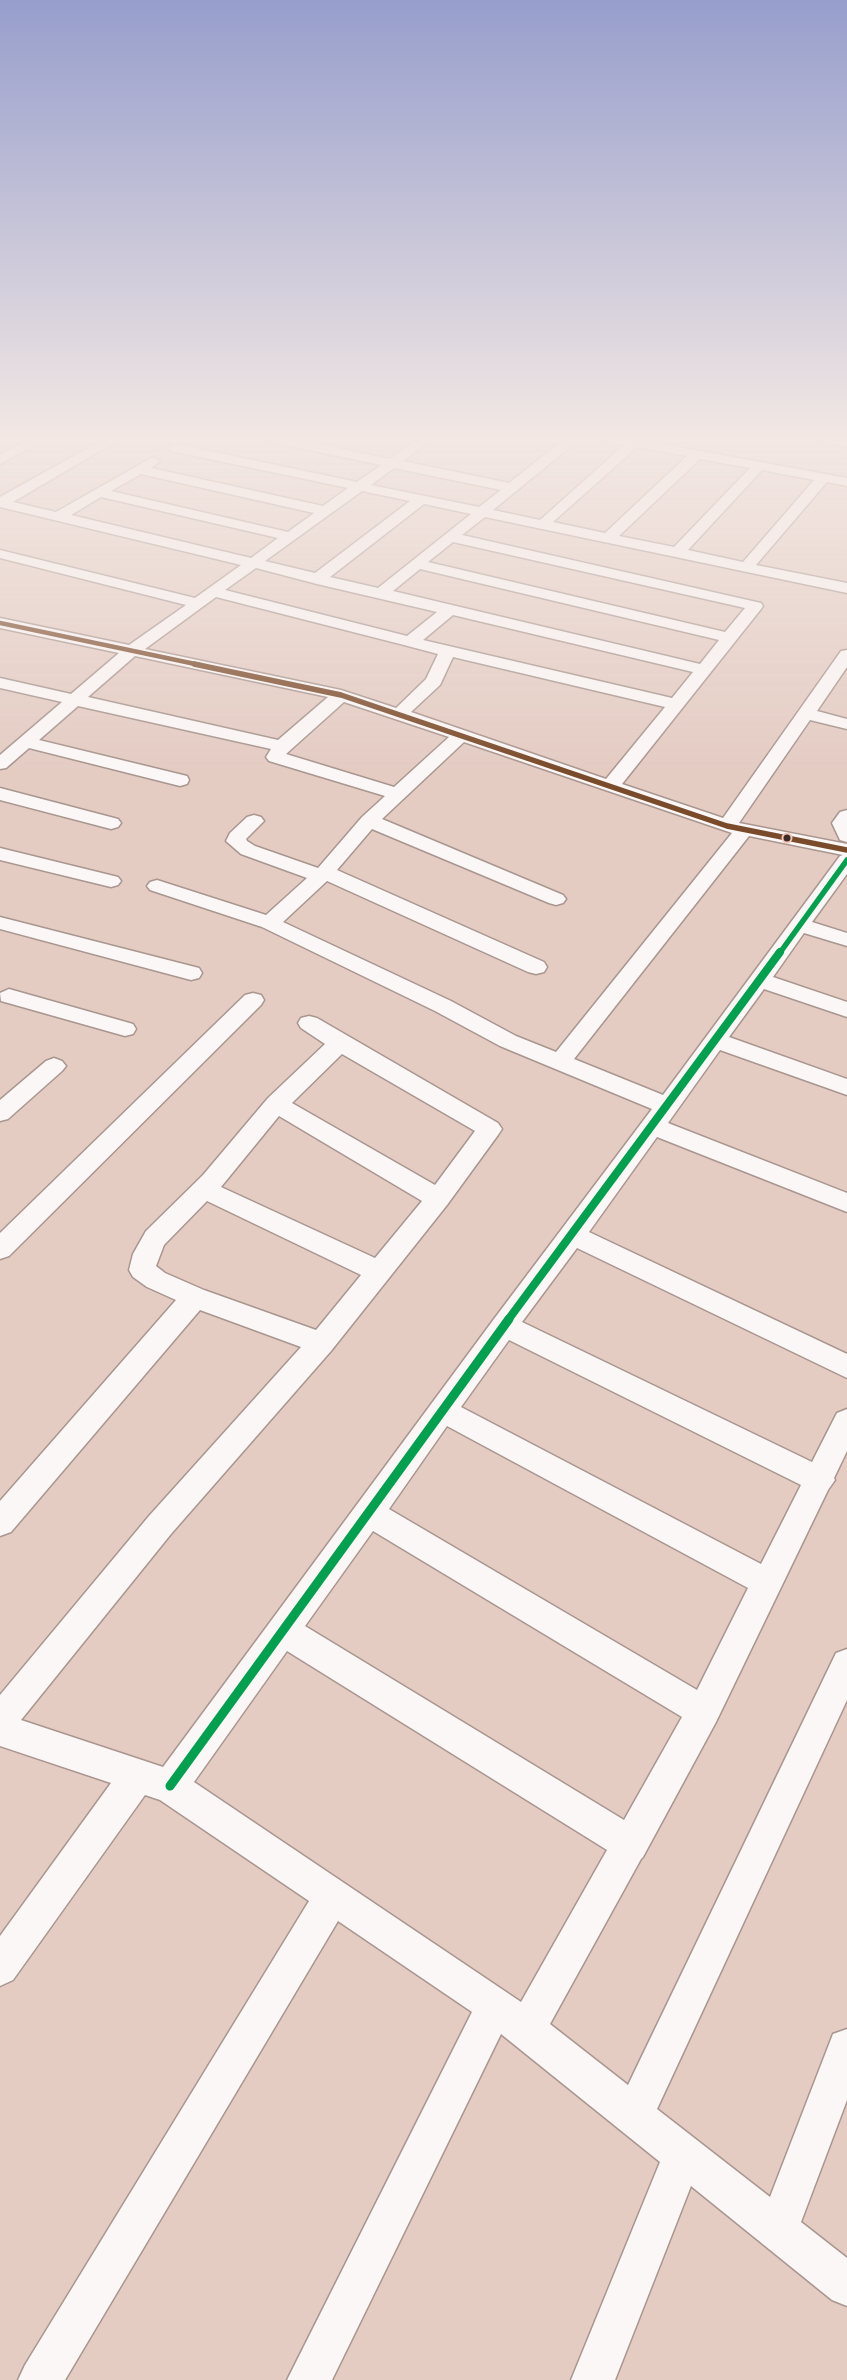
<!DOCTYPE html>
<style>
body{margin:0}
canvas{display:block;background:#e4ccc3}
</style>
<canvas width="847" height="2380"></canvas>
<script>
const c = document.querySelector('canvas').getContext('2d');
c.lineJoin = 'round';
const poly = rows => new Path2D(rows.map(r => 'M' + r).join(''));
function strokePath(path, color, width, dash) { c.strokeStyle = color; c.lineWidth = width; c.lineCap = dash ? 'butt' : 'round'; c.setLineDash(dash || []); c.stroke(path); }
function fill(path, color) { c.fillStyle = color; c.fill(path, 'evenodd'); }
const minor = poly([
 [30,438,47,438,0,464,0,455,30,438],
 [106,438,122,438,13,502,56,512,153,457,160,461,151,468,323,506,348,488,171,451,169,448,176,444,357,482,381,465,270,442,263,438,289,438,390,459,419,438,434,438,403,461,509,483,566,438,581,438,493,510,540,520,624,445,604,441,602,438,630,438,847,478,847,486,827,482,756,565,847,583,847,593,485,517,462,535,761,603,763,606,761,609,622,784,723,818,841,651,847,650,847,667,817,711,847,719,847,729,810,720,739,823,847,844,847,874,812,922,847,933,847,946,804,933,773,977,847,1002,847,1017,764,989,729,1037,847,1079,847,1095,720,1050,668,1123,847,1193,847,1212,657,1137,589,1232,847,1354,847,1378,577,1248,522,1322,812,1462,837,1413,847,1409,847,1451,834,1478,835,1480,828,1490,716,1722,643,1857,641,1859,550,2024,628,2085,836,1653,847,1649,847,1700,657,2109,770,2197,833,2034,847,2029,847,2100,801,2222,847,2258,847,2306,832,2300,691,2186,615,2380,571,2380,660,2162,501,2034,332,2380,287,2380,472,2012,338,1921,65,2380,18,2380,25,2365,309,1901,160,1800,145,1795,13,1980,0,1986,0,1936,111,1783,0,1746,0,1695,149,1516,301,1347,200,1310,11,1532,0,1536,0,1501,176,1300,147,1287,133,1277,129,1270,133,1254,146,1231,203,1175,268,1098,325,1044,301,1028,298,1023,301,1018,309,1016,317,1018,498,1123,502,1129,498,1135,447,1205,331,1351,171,1534,21,1720,163,1767,494,1319,652,1109,500,1046,435,1011,262,927,150,890,147,886,150,882,157,880,266,915,307,878,241,854,226,841,230,833,247,817,254,815,261,817,264,821,246,839,247,841,255,846,318,868,362,817,385,796,269,761,266,757,271,749,78,706,39,740,187,776,189,780,187,784,180,786,29,748,6,768,0,769,0,755,62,702,0,688,0,678,71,694,119,653,0,628,0,618,129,645,186,605,0,558,0,550,195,598,241,565,0,507,0,497,106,438],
 [637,447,687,456,605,533,553,522,637,447],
 [700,459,750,468,674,547,619,536,700,459],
 [394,468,501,490,479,507,371,485,394,468],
 [762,470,814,480,743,562,688,550,762,470],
 [141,474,314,513,288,532,111,491,141,474],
 [362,491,410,501,315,573,265,561,362,491],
 [101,497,278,538,251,558,71,515,101,497],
 [424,504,471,514,378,588,330,577,424,504],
 [453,542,745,608,725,632,428,562,453,542],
 [256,568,317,584,437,612,407,636,225,590,256,568],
 [420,569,719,640,700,664,393,591,420,569],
 [216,597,404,645,438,654,426,679,396,708,341,690,145,649,216,597],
 [453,615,693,672,672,698,423,640,453,615],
 [135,656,328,697,278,740,88,697,135,656],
 [453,657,665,707,606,779,411,712,440,685,453,657],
 [344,702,449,737,394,787,286,754,344,702],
 [464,742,732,833,556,1052,516,1036,451,1001,283,922,327,881,528,972,536,974,544,972,547,967,544,962,337,870,372,829,549,903,556,905,563,903,566,899,563,895,382,819,464,742],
 [749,836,843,855,840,856,663,1095,574,1059,749,836],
 [342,1054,475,1131,435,1185,292,1103,342,1054],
 [279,1116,422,1201,375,1258,221,1187,279,1116],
 [207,1201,361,1275,316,1330,204,1290,165,1273,156,1266,164,1245,207,1201],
 [509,1340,801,1485,761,1564,461,1407,509,1340],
 [447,1426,748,1588,697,1690,389,1509,447,1426],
 [373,1531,682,1717,624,1820,305,1626,373,1531],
 [287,1651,607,1850,521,2002,194,1782,287,1651],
 [815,438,847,438,847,446,817,441,815,438],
 [0,788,118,819,121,823,118,827,111,829,0,800,0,788],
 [847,810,847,842,840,840,832,823,840,812,847,810],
 [0,848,118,877,121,881,118,885,111,887,0,860,0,848],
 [0,917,199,968,202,973,199,978,191,980,0,929,0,917],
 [9,989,133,1024,136,1029,133,1034,125,1036,1,1001,0,993,9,989],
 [253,993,261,995,264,1000,261,1005,9,1256,0,1259,0,1233,245,995,253,993],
 [54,1058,62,1061,66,1066,62,1071,8,1119,0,1121,0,1100,46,1061,54,1058]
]);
strokePath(minor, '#a8968f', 3);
fill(minor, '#fbf7f6');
strokePath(poly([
 [0,623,200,665]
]), '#7a4b2a', 4.5);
strokePath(poly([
 [194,664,341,695,727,826,847,850]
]), '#7a4b2a', 5.5);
strokePath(poly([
 [779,954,847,860]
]), '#03a04f', 5.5);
strokePath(poly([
 [508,1320,780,952]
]), '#03a04f', 8);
strokePath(poly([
 [170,1786,509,1319]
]), '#03a04f', 9);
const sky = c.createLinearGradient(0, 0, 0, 771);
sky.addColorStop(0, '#979ecc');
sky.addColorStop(0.57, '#f3e8e4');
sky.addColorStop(1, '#f3e8e400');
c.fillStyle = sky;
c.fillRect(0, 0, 847, 771);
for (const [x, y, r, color] of [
 [787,838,4.5,"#3d2c26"]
]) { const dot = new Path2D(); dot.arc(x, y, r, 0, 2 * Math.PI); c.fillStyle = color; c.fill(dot); strokePath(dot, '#f2c5b6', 2); }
</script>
